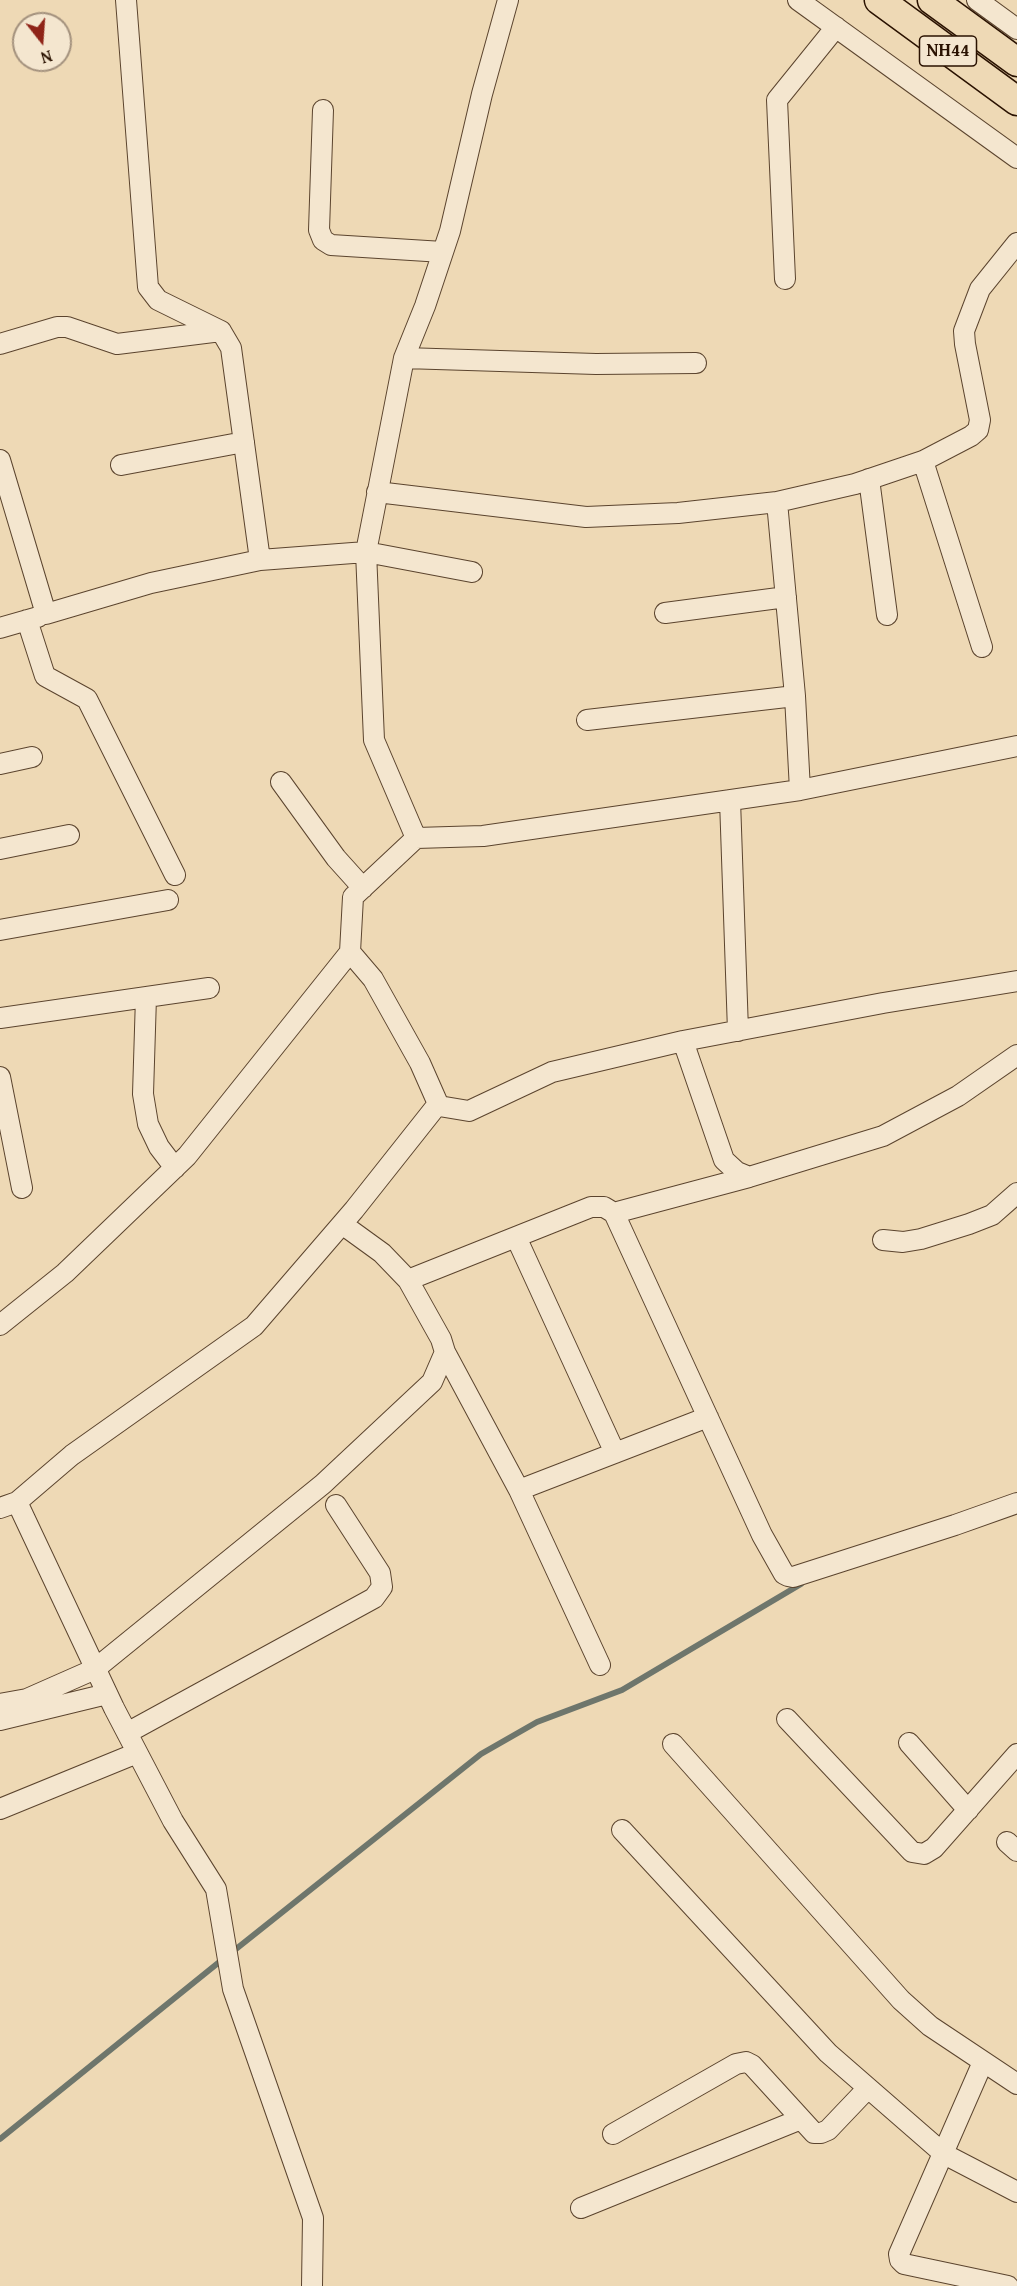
<!DOCTYPE html>
<style>
body{margin:0}
#map{position:relative;width:1017px;height:2286px;overflow:hidden;background:#eed9b5;font-family:"Gentium Book Plus",serif}
canvas{display:block}
.north{position:absolute;left:12px;top:12px;width:60px;height:60px;box-sizing:border-box;background:#f4e6cf;border:2px solid #a3917d;border-radius:50%;rotate:163deg;font-size:16px;font-weight:700;line-height:24px;text-align:center;color:#2a1201}
.north::after{content:'';display:block;margin:auto;width:21px;height:27px;background:#8f2418;clip-path:polygon(50% 0,100% 100%,50% 72%,0 100%)}
</style>
<div id="map">
<canvas width="1017" height="2286"></canvas>
<div class="north">N</div>
</div>
<script>
const c = document.querySelector('canvas').getContext('2d');
c.lineJoin = 'round';
const poly = rows => new Path2D(rows.map(r => 'M' + r).join(''));
function strokePath(path, color, width, dash) { c.strokeStyle = color; c.lineWidth = width; c.lineCap = dash ? 'butt' : 'round'; c.setLineDash(dash || []); c.stroke(path); }
function drawText(font, color, halo, rows, align = 'center') {
  c.font = font + ' "Gentium Book Plus",serif'; c.lineWidth = 5; c.setLineDash([]); c.textBaseline = 'middle'; c.strokeStyle = halo; c.fillStyle = color; for (const [text, x, y, turn = 0] of rows) {
    c.save(); c.translate(x, y); c.rotate((+turn || 0) * Math.PI / 180); c.textAlign = isNaN(turn) ? turn : align; if (halo) c.strokeText(text, 0, 0); c.fillText(text, 0, 0); c.restore();
  }
}
strokePath(poly([
 [231,1953,481,1754,537,1722,622,1690,801,1584],
 [0,2139,223,1959]
]), '#6e766c', 6);
const minor = poly([
 [126,0,148,287,158,300,221,331,231,348,260,560],
 [798,0,1017,158],
 [977,0,1017,29],
 [323,110,319,230,323,240,331,245,443,252],
 [785,279,777,100,836,27],
 [0,344,57,327,67,327,117,344,221,331],
 [404,358,596,364,696,363],
 [0,460,46,614,151,583,260,560,366,552,472,572],
 [923,461,982,647],
 [121,465,244,442],
 [869,479,887,615],
 [377,492,586,517,678,513,777,502,855,484,923,461,971,436,978,430,980,420,965,344,964,331,980,289,1017,243],
 [777,502,795,696,800,790],
 [665,613,786,597],
 [27,620,45,676,87,699,175,875],
 [0,628,38,617],
 [587,720,795,696],
 [0,764,32,757],
 [281,782,336,858,363,888],
 [730,800,738,1031],
 [416,838,374,740,366,552,404,358,425,306,450,231,482,94,508,0],
 [0,849,69,835],
 [0,930,168,900],
 [146,997,143,1094,148,1124,159,1147,175,1168],
 [0,1018,209,988],
 [683,1041,724,1160,737,1172,749,1177,883,1136,958,1096,1017,1055],
 [0,1077,22,1188],
 [439,1106,420,1063,373,979,350,952,353,897,416,838,483,836,800,790,1017,746],
 [614,1213,749,1177],
 [516,1237,615,1453],
 [883,1240,903,1242,921,1239,969,1224,992,1215,1017,1193],
 [408,1280,591,1207,604,1207,614,1213,762,1535,784,1574,788,1576,793,1577,955,1525,1017,1503],
 [0,1325,65,1273,187,1156,350,952],
 [445,1352,519,1490,600,1665],
 [519,1490,708,1417],
 [17,1502,114,1708,173,1821,216,1889,233,1989,313,2218,312,2286],
 [0,1508,17,1502,72,1455,254,1326,354,1210,434,1109,439,1106,469,1111,552,1072,683,1041,883,1003,1017,981],
 [0,1704,27,1699,95,1669,323,1484,432,1382,445,1352,441,1339,408,1280,382,1253,342,1224],
 [787,1719,912,1852,924,1854,934,1848,1017,1754],
 [0,1720,107,1694],
 [127,1733,374,1598,382,1587,380,1573,336,1505],
 [909,1743,968,1810],
 [673,1744,901,2000,930,2026,1017,2084],
 [0,1809,137,1753],
 [622,1830,828,2053,944,2154,1017,2192],
 [1007,1842,1017,1851],
 [983,2062,899,2254,900,2260,904,2264,1008,2286],
 [613,2134,736,2064,746,2062,752,2065,814,2133,821,2133,828,2130,868,2088],
 [581,2208,801,2119]
]);
const highway = poly([
 [879,0,1017,101],
 [932,0,1017,62]
]);
strokePath(minor, '#5b442e', 22);
strokePath(highway, '#2a1201', 31);
strokePath(minor, '#f4e6cf', 20);
strokePath(highway, '#eed9b5', 28);
for (const [x, y, w] of [
 [948,51,57]
]) { const box = new Path2D(); box.roundRect(x - w / 2, y - 15, w, 30, 4.5); c.fillStyle = '#f4e6cf'; c.fill(box); strokePath(box, '#2a1201', 1.5); }
drawText('bold 18px', '#2a1201', null, [
 ["NH44",948,51]
]);
</script>
